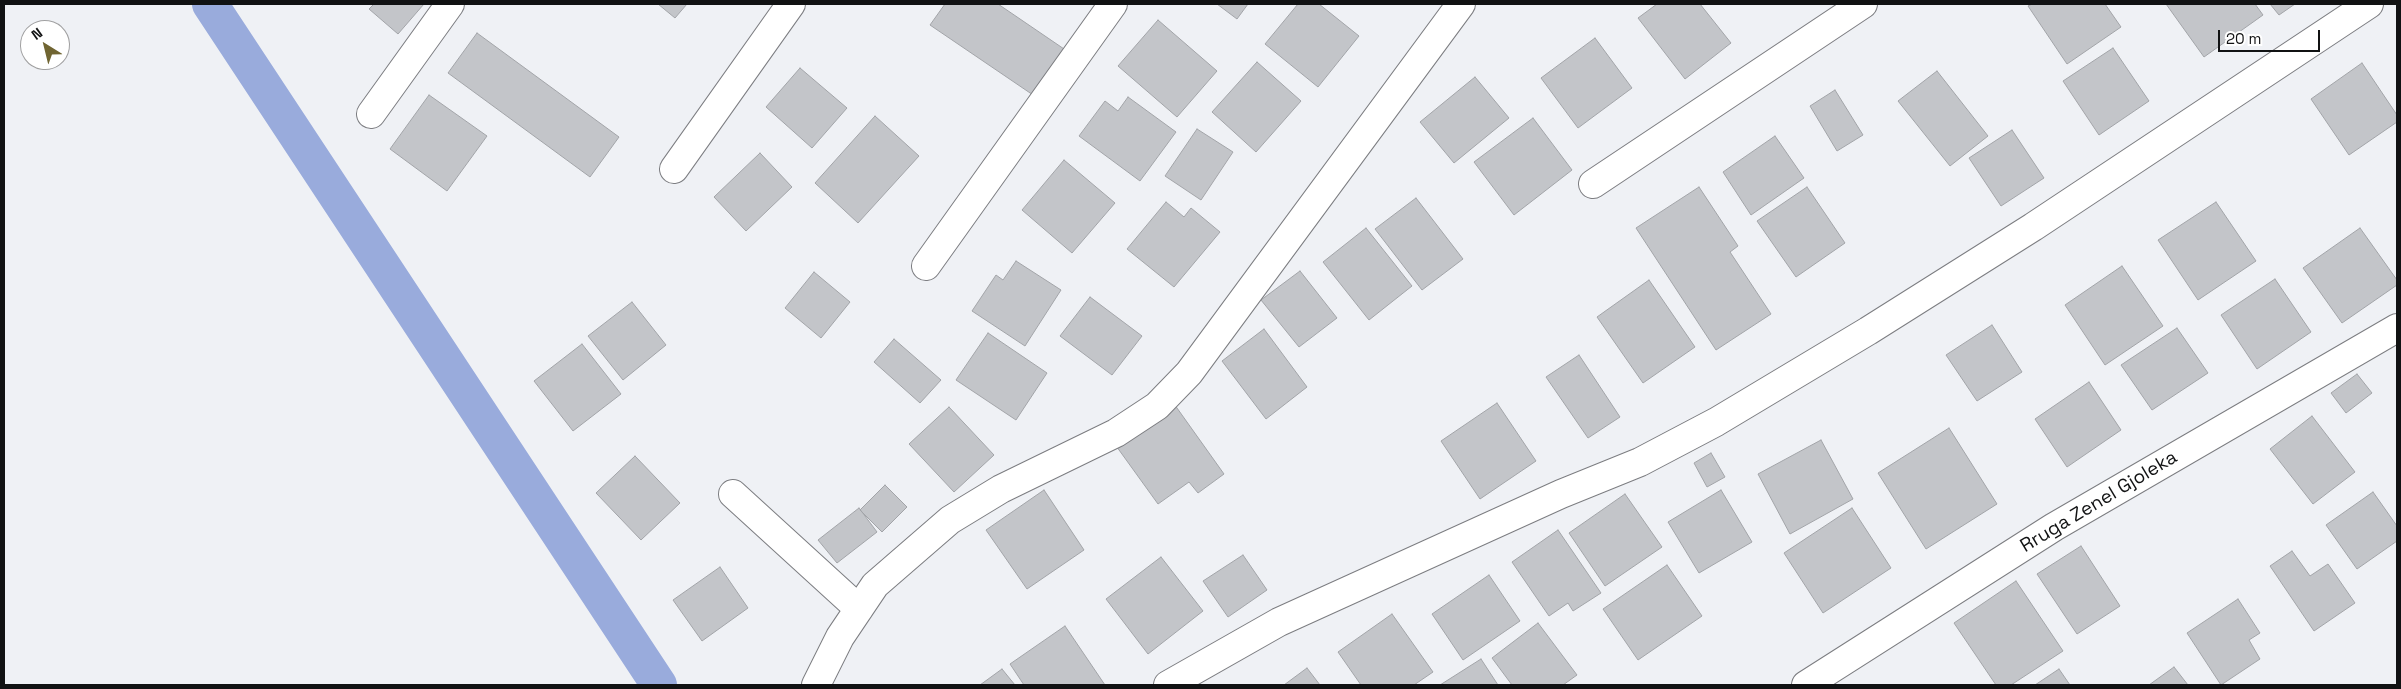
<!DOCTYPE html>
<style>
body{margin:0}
#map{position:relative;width:2401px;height:689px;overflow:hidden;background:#eff1f5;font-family:"Space Grotesk",sans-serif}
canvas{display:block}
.frame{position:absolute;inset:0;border:5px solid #111213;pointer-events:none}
.north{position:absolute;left:20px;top:20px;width:50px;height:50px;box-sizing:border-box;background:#fff;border:1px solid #a0a0a1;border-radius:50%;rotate:324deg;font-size:14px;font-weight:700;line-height:20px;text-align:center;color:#111213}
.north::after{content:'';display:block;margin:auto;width:18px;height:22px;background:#706532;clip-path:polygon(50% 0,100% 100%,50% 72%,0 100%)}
.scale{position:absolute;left:2218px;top:30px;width:102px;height:22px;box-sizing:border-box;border:2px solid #111213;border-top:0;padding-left:6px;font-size:15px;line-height:18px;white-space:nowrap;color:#111213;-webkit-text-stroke:4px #fff;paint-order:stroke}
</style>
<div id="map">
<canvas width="2401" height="689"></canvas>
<div class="frame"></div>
<div class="north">N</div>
<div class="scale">20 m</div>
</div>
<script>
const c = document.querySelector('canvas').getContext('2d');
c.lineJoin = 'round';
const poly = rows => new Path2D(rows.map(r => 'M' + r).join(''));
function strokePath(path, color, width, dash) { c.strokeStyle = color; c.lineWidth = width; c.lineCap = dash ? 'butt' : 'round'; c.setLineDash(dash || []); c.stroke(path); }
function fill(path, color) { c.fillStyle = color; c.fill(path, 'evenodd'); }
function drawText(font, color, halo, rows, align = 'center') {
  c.font = font + ' "Space Grotesk",sans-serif'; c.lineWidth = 4; c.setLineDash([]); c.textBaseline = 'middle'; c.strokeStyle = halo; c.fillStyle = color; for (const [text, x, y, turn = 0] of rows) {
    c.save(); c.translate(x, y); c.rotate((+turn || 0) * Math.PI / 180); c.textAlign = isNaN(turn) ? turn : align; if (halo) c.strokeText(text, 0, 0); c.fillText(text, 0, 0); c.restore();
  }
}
strokePath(poly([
 [210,4,659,685]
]), '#99abdc', 36);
const building = poly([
 [374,4,424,4,398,34,369,9,374,4],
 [658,4,687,4,675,18,658,4],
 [945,4,998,4,1067,51,1036,97,930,25,945,4],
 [1217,4,1248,4,1237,19,1217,4],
 [1298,4,1319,4,1359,36,1318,87,1265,44,1298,4],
 [1657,4,1700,4,1731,43,1685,79,1638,18,1657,4],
 [2032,4,2105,4,2121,27,2067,64,2028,6,2032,4],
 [2166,4,2255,4,2263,15,2204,57,2166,4],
 [2270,4,2295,4,2279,15,2270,4],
 [1158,20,1217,71,1177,117,1118,66,1158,20],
 [477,33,619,137,590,177,448,73,477,33],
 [1595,38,1632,88,1578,128,1541,78,1595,38],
 [2113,48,2149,101,2099,135,2063,81,2113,48],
 [1257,62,1301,101,1256,152,1212,112,1257,62],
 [2362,63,2397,115,2397,122,2349,155,2311,99,2362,63],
 [800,68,847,108,812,148,766,107,800,68],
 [1937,71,1988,136,1950,166,1898,101,1937,71],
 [1475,77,1509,118,1454,163,1420,122,1475,77],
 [1835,90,1863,135,1837,151,1810,106,1835,90],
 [429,95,487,136,447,191,390,149,429,95],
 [1128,97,1176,132,1140,181,1079,136,1105,101,1118,111,1128,97],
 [875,116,919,156,858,223,815,183,875,116],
 [1533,118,1572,170,1514,215,1474,162,1533,118],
 [1197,129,1233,152,1201,200,1165,176,1197,129],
 [2012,130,2044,178,2001,206,1969,158,2012,130],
 [1775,136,1804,178,1751,215,1723,172,1775,136],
 [760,153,792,187,746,231,714,197,760,153],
 [1064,160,1115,203,1072,253,1022,210,1064,160],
 [1699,187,1738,246,1730,252,1771,314,1716,350,1636,228,1699,187],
 [1807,187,1845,243,1796,277,1757,221,1807,187],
 [1416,198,1463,259,1422,290,1375,229,1416,198],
 [1166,202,1184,217,1191,208,1220,232,1174,287,1127,249,1166,202],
 [2216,202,2256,261,2198,300,2158,240,2216,202],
 [1366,228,1412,286,1369,320,1323,262,1366,228],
 [2360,228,2397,280,2397,285,2342,323,2303,268,2360,228],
 [1016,261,1061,290,1025,346,972,311,996,275,1003,280,1016,261],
 [2122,266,2163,326,2105,365,2065,305,2122,266],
 [1300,271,1337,318,1299,347,1261,300,1300,271],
 [814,272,850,302,821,338,785,308,814,272],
 [2275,279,2311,332,2257,369,2221,315,2275,279],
 [1649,280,1695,347,1643,383,1597,317,1649,280],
 [1090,297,1142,336,1112,375,1060,336,1090,297],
 [632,302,666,345,623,380,588,336,632,302],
 [1992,325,2022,372,1977,401,1946,355,1992,325],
 [2177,328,2208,373,2152,410,2121,365,2177,328],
 [1264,329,1307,387,1266,419,1222,361,1264,329],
 [988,333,1047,373,1016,420,956,380,988,333],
 [894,339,941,380,920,403,874,362,894,339],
 [582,344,621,394,573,431,534,381,582,344],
 [1579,355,1620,417,1588,438,1546,377,1579,355],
 [2357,374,2372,393,2346,413,2331,393,2357,374],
 [2089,382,2121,430,2067,467,2035,419,2089,382],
 [1172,401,1224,474,1198,493,1189,482,1158,504,1114,443,1172,401],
 [1497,403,1536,461,1480,499,1441,441,1497,403],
 [949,407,994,455,954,492,909,444,949,407],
 [2312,416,2355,472,2313,504,2270,449,2312,416],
 [1949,428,1997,504,1926,549,1878,473,1949,428],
 [1821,440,1853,499,1790,534,1758,474,1821,440],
 [1711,453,1725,477,1707,487,1694,463,1711,453],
 [635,456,680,503,641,540,596,493,635,456],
 [885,485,907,507,882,532,860,510,885,485],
 [1044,490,1084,550,1027,589,986,530,1044,490],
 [1721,490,1752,542,1699,573,1668,522,1721,490],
 [2373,492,2397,526,2397,541,2357,569,2326,525,2373,492],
 [1625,494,1662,547,1605,586,1569,533,1625,494],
 [859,508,877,532,837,563,818,540,859,508],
 [1852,508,1891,568,1823,613,1784,553,1852,508],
 [1558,530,1601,593,1573,611,1568,603,1549,616,1512,562,1558,530],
 [2081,546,2120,606,2077,634,2037,574,2081,546],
 [2292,551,2310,576,2328,564,2355,603,2314,631,2270,566,2292,551],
 [1243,555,1267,590,1228,617,1203,581,1243,555],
 [1161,557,1203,611,1148,654,1106,599,1161,557],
 [1667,565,1702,616,1638,660,1603,609,1667,565],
 [720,567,748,608,702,641,673,600,720,567],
 [1489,575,1520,621,1463,660,1432,614,1489,575],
 [2016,581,2063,651,2011,685,1996,685,1954,623,2016,581],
 [2238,599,2260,633,2249,640,2260,659,2221,685,2187,633,2238,599],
 [1392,614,1433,672,1414,685,1361,685,1338,652,1392,614],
 [1538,623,1577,675,1563,685,1512,685,1492,658,1538,623],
 [1065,626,1105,685,1024,685,1010,664,1065,626],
 [1481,659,1498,685,1440,685,1481,659],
 [2174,667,2188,685,2149,685,2174,667],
 [1307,668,1320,685,1284,685,1307,668],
 [1002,669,1015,685,980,685,1002,669],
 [2059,669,2070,685,2035,685,2059,669]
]);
fill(building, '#c3c5c9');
strokePath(building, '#a2a4a8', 1);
const minor = poly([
 [371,114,450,4],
 [674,169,791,4],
 [1593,184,1863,4],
 [926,266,1113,4],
 [733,494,859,609],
 [816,685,840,637,875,585,950,520,1001,489,1116,433,1157,406,1189,373,1461,4],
 [1168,685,1279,622,1561,494,1640,462,1716,422,1868,331,2033,227,2369,4],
 [1806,685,2054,527,2397,328]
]);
strokePath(minor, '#7c7d81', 30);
strokePath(minor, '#fff', 28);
drawText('19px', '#111213', '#fff', [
 ["Rruga Zenel Gjoleka",2099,502,-31]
]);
</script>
